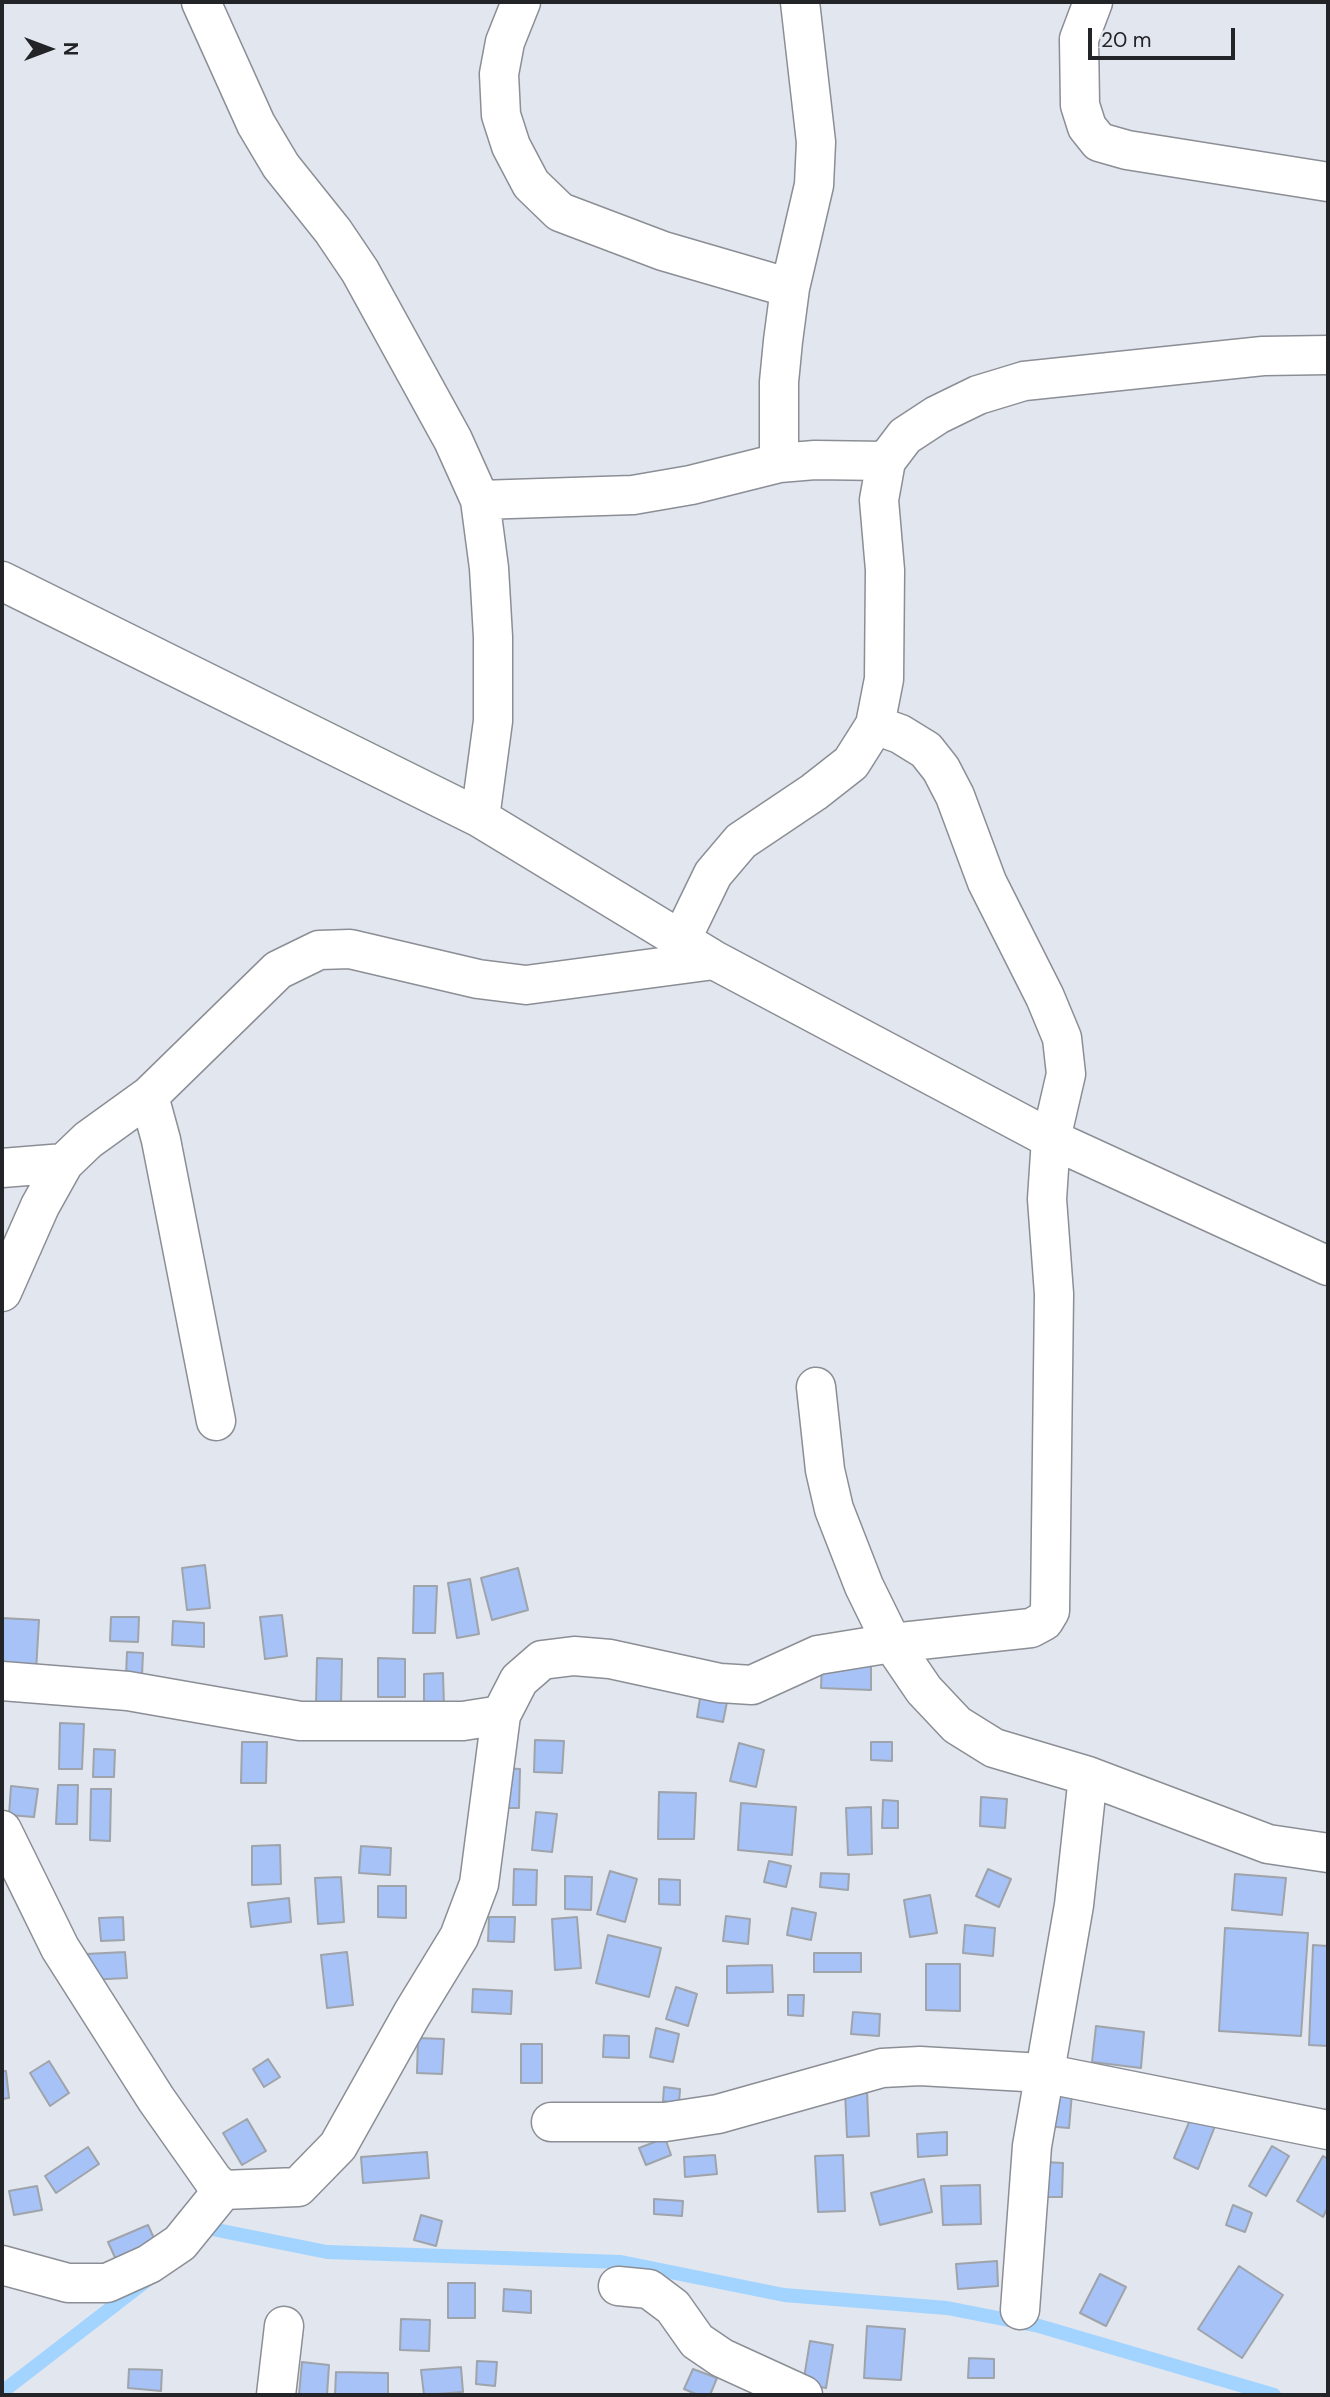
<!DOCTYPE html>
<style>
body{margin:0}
#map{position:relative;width:1330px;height:2397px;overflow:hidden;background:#e2e6ee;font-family:"DM Sans",sans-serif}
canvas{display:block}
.frame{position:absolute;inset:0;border:4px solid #232427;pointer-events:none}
.north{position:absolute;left:14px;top:14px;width:70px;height:70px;-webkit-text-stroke:5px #e2e6ee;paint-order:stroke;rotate:90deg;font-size:19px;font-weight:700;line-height:28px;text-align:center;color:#232427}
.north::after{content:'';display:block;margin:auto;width:24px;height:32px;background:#232427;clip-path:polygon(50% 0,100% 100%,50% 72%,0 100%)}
.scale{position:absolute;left:1088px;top:28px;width:147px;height:32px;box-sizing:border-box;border:4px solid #232427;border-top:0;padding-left:9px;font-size:21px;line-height:24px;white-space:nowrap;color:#232427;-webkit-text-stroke:5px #e2e6ee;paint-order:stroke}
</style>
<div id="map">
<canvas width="1330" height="2397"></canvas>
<div class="frame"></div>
<div class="north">N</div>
<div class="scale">20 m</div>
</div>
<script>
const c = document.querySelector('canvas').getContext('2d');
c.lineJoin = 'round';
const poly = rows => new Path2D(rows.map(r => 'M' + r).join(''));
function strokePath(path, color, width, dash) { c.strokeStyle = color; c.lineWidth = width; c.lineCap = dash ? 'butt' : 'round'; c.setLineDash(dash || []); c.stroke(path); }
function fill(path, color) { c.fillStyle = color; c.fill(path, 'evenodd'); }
strokePath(poly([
 [201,2233,207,2228,327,2252,621,2262,784,2295,947,2308,1039,2326,1274,2395],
 [2,2392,146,2281]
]), '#a2d4ff', 14);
const building = poly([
 [205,1565,210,1608,187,1610,182,1568,205,1565],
 [518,1568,528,1610,492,1620,481,1578,518,1568],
 [470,1579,479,1634,457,1638,448,1583,470,1579],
 [414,1586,437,1586,435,1633,413,1633,414,1586],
 [282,1615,287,1656,265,1659,260,1617,282,1615],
 [111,1617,139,1617,138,1642,110,1641,111,1617],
 [2,1618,39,1620,36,1671,2,1669,2,1618],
 [173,1621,204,1623,204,1647,172,1645,173,1621],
 [127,1652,143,1653,142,1676,126,1676,127,1652],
 [317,1658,342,1659,341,1706,316,1706,317,1658],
 [378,1658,405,1659,405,1697,378,1697,378,1658],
 [822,1664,871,1665,871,1690,821,1688,822,1664],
 [443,1673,444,1707,424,1707,424,1674,443,1673],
 [701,1692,728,1697,723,1722,697,1717,701,1692],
 [60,1723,84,1724,82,1769,59,1769,60,1723],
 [535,1740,564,1741,562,1773,534,1772,535,1740],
 [242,1742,267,1742,266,1783,241,1783,242,1742],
 [871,1742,892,1742,892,1761,871,1760,871,1742],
 [739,1743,764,1750,756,1787,730,1781,739,1743],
 [94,1749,115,1750,114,1777,93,1777,94,1749],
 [502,1768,520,1769,519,1808,500,1808,502,1768],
 [58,1785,78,1785,77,1824,56,1824,58,1785],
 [11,1786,38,1789,34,1817,9,1815,11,1786],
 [91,1789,111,1789,110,1841,90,1840,91,1789],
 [659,1792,696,1793,694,1839,658,1839,659,1792],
 [981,1797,1007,1799,1005,1828,980,1826,981,1797],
 [883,1800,898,1801,898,1828,882,1828,883,1800],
 [741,1803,796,1807,792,1855,738,1850,741,1803],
 [871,1807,872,1854,848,1855,846,1808,871,1807],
 [536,1812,557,1814,552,1852,532,1850,536,1812],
 [280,1845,281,1884,252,1885,252,1846,280,1845],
 [361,1846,391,1848,390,1875,359,1873,361,1846],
 [769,1861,791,1866,786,1887,764,1882,769,1861],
 [514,1869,537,1870,536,1905,513,1905,514,1869],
 [988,1869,1011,1879,999,1907,976,1896,988,1869],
 [610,1871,637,1879,625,1922,597,1914,610,1871],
 [821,1873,849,1874,848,1890,820,1887,821,1873],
 [1235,1874,1286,1878,1282,1915,1232,1910,1235,1874],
 [565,1876,592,1877,591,1910,565,1909,565,1876],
 [341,1877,344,1922,318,1924,315,1878,341,1877],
 [659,1879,680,1880,680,1905,659,1904,659,1879],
 [378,1886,406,1886,406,1918,378,1917,378,1886],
 [930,1895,937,1933,910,1937,904,1900,930,1895],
 [289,1898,291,1922,251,1927,248,1903,289,1898],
 [792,1908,816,1913,811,1940,787,1935,792,1908],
 [726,1916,750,1919,748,1944,723,1941,726,1916],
 [123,1917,124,1940,101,1941,99,1918,123,1917],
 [489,1917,515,1917,514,1942,488,1941,489,1917],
 [577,1917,581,1968,555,1970,552,1919,577,1917],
 [965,1925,995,1928,993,1956,963,1953,965,1925],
 [1225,1928,1308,1933,1301,2036,1219,2031,1225,1928],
 [608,1935,661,1948,649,1997,596,1983,608,1935],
 [1313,1945,1328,1946,1328,2046,1309,2045,1313,1945],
 [125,1952,127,1978,88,1980,86,1954,125,1952],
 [347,1952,353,2005,327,2008,321,1955,347,1952],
 [814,1953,861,1953,861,1972,814,1972,814,1953],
 [926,1964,960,1964,960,2011,926,2010,926,1964],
 [772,1965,773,1992,727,1993,727,1966,772,1965],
 [676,1987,697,1994,688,2026,666,2019,676,1987],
 [473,1989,512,1991,511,2014,472,2012,473,1989],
 [788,1995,804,1995,803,2016,788,2015,788,1995],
 [853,2012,880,2014,879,2036,851,2034,853,2012],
 [1096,2026,1144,2032,1141,2068,1092,2062,1096,2026],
 [656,2028,679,2034,673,2062,650,2057,656,2028],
 [604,2035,629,2036,629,2058,603,2057,604,2035],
 [418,2038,444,2039,442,2074,417,2073,418,2038],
 [521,2044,542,2044,542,2083,521,2083,521,2044],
 [268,2059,280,2077,264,2087,253,2069,268,2059],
 [49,2061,69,2093,50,2106,30,2073,49,2061],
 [2,2071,6,2071,9,2098,2,2099,2,2071],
 [664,2087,680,2089,679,2104,663,2101,664,2087],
 [867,2091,869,2136,847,2137,845,2092,867,2091],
 [1047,2091,1072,2093,1069,2128,1044,2126,1047,2091],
 [1198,2101,1221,2111,1198,2169,1174,2158,1198,2101],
 [247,2119,266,2151,242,2165,223,2133,247,2119],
 [947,2132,947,2155,918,2157,917,2134,947,2132],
 [665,2138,671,2155,646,2165,639,2148,665,2138],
 [1272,2146,1289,2156,1266,2196,1249,2186,1272,2146],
 [88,2147,99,2164,56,2193,45,2176,88,2147],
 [427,2152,429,2178,363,2183,361,2157,427,2152],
 [715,2155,717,2174,685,2177,684,2157,715,2155],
 [843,2155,845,2211,818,2212,815,2156,843,2155],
 [1323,2156,1328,2159,1328,2207,1323,2217,1297,2201,1323,2156],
 [1045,2162,1063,2163,1062,2197,1045,2197,1045,2162],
 [924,2179,932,2212,880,2225,871,2193,924,2179],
 [980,2185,981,2224,943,2225,941,2186,980,2185],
 [37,2186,42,2210,14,2215,9,2191,37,2186],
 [654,2199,683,2201,682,2216,654,2214,654,2199],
 [1233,2205,1252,2213,1245,2232,1226,2225,1233,2205],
 [421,2215,442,2221,436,2246,414,2240,421,2215],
 [148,2225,157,2245,117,2262,108,2242,148,2225],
 [997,2261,998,2286,958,2289,956,2264,997,2261],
 [1239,2266,1283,2295,1242,2358,1198,2329,1239,2266],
 [1100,2274,1126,2287,1106,2326,1080,2313,1100,2274],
 [448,2283,475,2283,475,2318,448,2318,448,2283],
 [504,2289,531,2291,531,2313,503,2311,504,2289],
 [401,2319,430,2320,429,2351,400,2350,401,2319],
 [867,2326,905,2329,901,2380,864,2378,867,2326],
 [810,2341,833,2345,826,2388,803,2384,810,2341],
 [969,2358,994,2359,994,2378,968,2378,969,2358],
 [477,2361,497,2362,495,2386,476,2384,477,2361],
 [302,2362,329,2365,327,2395,299,2395,302,2362],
 [461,2367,463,2392,424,2395,421,2370,461,2367],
 [129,2369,162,2370,161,2391,128,2388,129,2369],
 [693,2369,717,2378,710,2395,698,2395,684,2389,693,2369],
 [336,2372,388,2373,388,2395,335,2395,336,2372]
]);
fill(building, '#a7c2f6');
strokePath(building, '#9fa3aa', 2);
const minor = poly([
 [201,2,256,124,281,166,333,231,360,271,453,440,480,500,489,568,493,637,493,721,480,818],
 [521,2,505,42,499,74,501,115,511,146,531,184,560,212,663,251,790,288],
 [1093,2,1079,39,1080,105,1087,127,1099,142,1127,150,1328,182],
 [779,463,779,382,783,341,790,288,814,185,816,142,800,2],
 [480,500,633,495,691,485,779,463,815,460,886,461,905,436,937,415,978,395,1024,381,1263,356,1328,355],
 [2,581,480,818,714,960,1051,1139,1328,1266],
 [681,940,713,874,741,841,814,792,851,763,875,725,884,679,885,570,879,500,886,461],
 [149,1096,161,1140,216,1421],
 [2,1168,64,1163],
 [2,1292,40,1206,64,1163,88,1140,149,1096,278,970,319,950,350,949,478,979,526,985,714,960],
 [816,1387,825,1470,834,1509,864,1586,892,1643,924,1690,957,1725,994,1748,1088,1776,1268,1844,1328,1853],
 [2,1681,128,1691,300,1721,463,1721,501,1715],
 [2,1830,60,1948,156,2099,213,2180,223,2190],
 [551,2122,665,2122,718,2114,882,2068,920,2066,1043,2073,1328,2130],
 [2,2265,68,2283,107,2283,149,2264,180,2243,223,2190,298,2187,338,2146,412,2014,459,1937,479,1884,501,1715,519,1680,542,1660,574,1656,610,1659,720,1683,752,1685,818,1655,892,1643,1031,1628,1044,1621,1050,1611,1054,1294,1047,1199,1051,1139,1066,1074,1062,1038,1045,997,987,882,955,796,941,769,926,750,900,734,875,725],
 [618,2286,649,2289,673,2307,697,2341,722,2358,803,2395],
 [1020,2310,1032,2146,1074,1905,1088,1776],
 [276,2395,284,2326]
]);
strokePath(minor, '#8b8e95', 41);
strokePath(minor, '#fff', 38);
</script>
